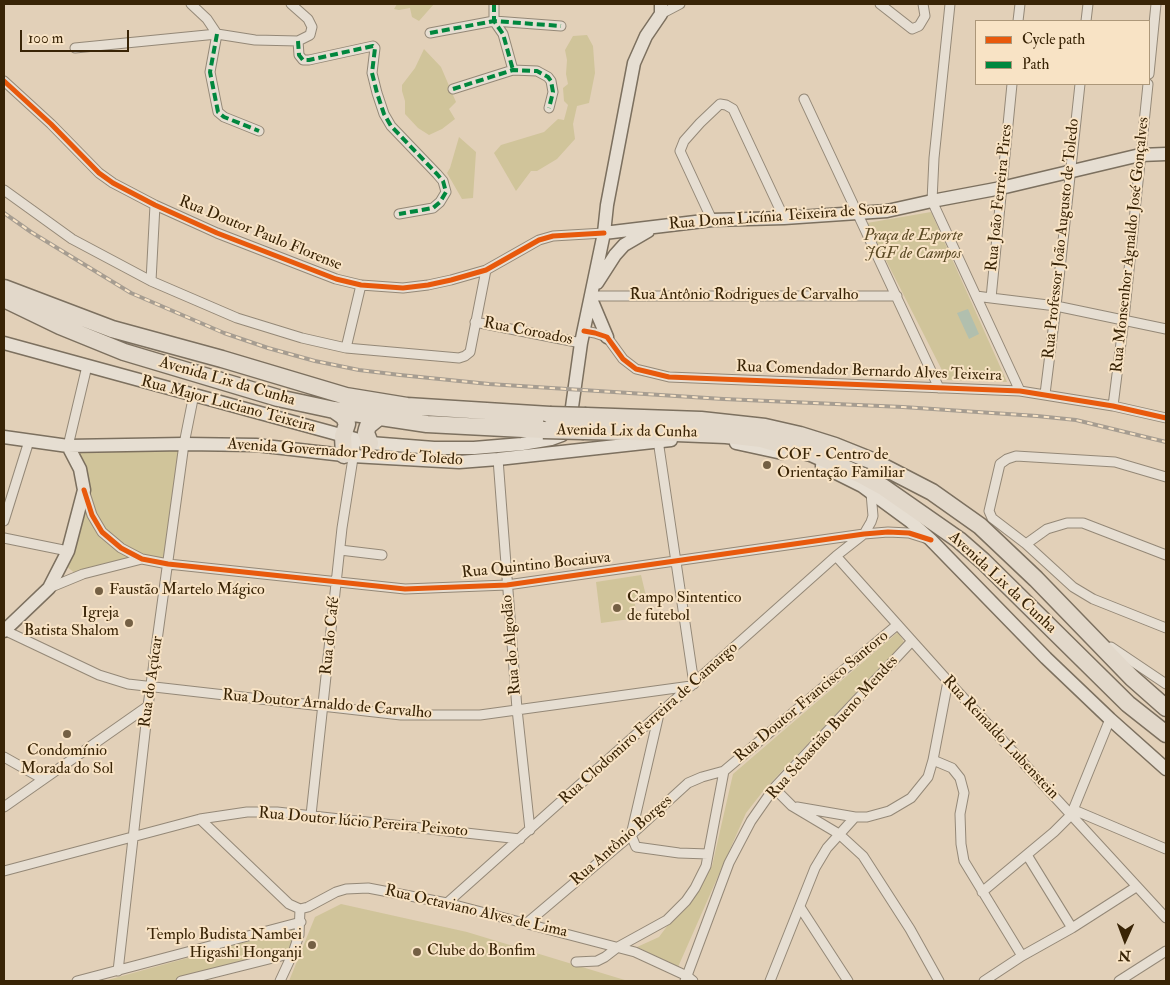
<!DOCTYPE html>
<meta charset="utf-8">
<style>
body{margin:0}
#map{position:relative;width:1170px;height:985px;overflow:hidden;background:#e2d0b8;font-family:"IM FELL Double Pica",serif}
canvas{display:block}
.frame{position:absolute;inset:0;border:5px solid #392406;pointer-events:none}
.legend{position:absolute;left:975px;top:20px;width:175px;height:65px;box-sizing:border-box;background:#f8e3c5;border:1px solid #ac9779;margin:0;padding:6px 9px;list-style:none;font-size:15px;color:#392406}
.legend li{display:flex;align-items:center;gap:10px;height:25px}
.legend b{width:25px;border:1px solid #ac9779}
.north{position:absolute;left:1100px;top:915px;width:50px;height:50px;-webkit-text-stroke:4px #f8e3c5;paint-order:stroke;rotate:182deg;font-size:14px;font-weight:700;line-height:20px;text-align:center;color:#392406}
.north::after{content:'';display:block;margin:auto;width:18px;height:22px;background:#392406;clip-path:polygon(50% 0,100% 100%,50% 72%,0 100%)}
.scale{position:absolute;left:20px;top:30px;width:109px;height:22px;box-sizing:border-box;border:2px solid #392406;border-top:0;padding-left:6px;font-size:15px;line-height:18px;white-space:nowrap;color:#392406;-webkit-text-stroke:4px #f8e3c5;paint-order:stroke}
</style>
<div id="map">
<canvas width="1170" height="985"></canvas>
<div class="frame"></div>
<ul class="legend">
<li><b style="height:6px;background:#e8590c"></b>Cycle path</li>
<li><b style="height:6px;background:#00873e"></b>Path</li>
</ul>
<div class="north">N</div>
<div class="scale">100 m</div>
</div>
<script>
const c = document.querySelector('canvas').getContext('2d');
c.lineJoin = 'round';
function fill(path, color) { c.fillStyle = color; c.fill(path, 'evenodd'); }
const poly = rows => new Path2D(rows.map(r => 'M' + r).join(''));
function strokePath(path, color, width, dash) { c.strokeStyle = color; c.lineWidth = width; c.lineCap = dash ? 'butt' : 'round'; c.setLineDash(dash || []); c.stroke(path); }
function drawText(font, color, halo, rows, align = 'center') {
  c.font = font + ' "IM FELL Double Pica",serif'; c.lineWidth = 4; c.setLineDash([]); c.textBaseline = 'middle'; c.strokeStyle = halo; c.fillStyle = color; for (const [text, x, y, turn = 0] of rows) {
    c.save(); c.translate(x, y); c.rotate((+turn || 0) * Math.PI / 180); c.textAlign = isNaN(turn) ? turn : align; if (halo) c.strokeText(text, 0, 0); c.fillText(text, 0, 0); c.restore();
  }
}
fill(poly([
 [397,4,434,4,419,21,412,17,410,8,399,10,394,9],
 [587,35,593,46,595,73,589,103,577,106,573,124,575,139,557,159,537,171,531,171,516,191,494,153,501,145,544,132,558,119,564,120,568,105,564,101,563,88,568,84,566,74,567,60,565,50,573,36],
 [424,49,441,67,456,102,449,109,455,119,442,129,429,135,418,128,405,114,405,101,402,91,402,85,415,68],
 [459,137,476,152,473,198,462,199,447,173,450,168],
 [931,212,1007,382,947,380,867,223],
 [70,449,180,449,166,559,153,559,140,556,112,540,99,522,86,488,87,470],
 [84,504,109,542,129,559,76,574,66,566],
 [641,575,646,596,634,598,637,618,601,623,596,582],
 [898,632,904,642,764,790,746,813,678,967,637,947,659,937,712,866,733,774],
 [341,904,467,932,628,981,289,981,315,917],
 [296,928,290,950,171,981,104,981]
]), '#d0c49a');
fill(poly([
 [968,309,979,334,969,339,957,313]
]), '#b1bfae');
const street = poly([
 [191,4,207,19,217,34,255,40,298,41,310,35,312,27,308,19,291,4],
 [494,4,494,21,503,34,513,70],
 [880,4,912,29,919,26,925,16,923,4],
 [950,4,934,158,932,201,1020,391],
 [661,14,680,4],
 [1018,21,1020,4],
 [1086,21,1088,4],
 [430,33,494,21,561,26],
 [298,41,299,55,303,60,309,60,373,46,375,48,372,73,377,93,384,114,391,126,437,174,443,181,446,192,440,202,433,208,399,214],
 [75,48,217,34,210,72,218,112,224,117,259,131],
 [1149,74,1156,4],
 [4,81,51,124,99,173,113,183,155,205,217,233,336,279,361,285,403,288,428,285,451,280,486,270,539,240,553,236,604,233],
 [453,89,513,70,537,71,548,77,551,81,553,92,549,108],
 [804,99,939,388],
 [4,190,72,239,151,281,237,318,302,338,346,348,459,358,465,356,470,352,486,270],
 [712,220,680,151,684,141,700,123,720,104,726,105,733,109,784,218],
 [151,281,155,205],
 [591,296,897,296],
 [976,296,991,298,1012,84],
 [991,298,1056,306,1166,329],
 [475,322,581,343],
 [584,331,595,333,607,337,623,359,636,369,669,377,1020,391,1113,406,1166,418],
 [346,348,361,285],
 [1045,394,1056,306,1080,84],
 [1113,406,1124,319,1148,84],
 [658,440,694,684],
 [68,446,87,366],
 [498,459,517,709,530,830],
 [1166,477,1115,462,1016,456,1007,459,1000,464,989,511,992,518,1026,544,1073,587,1093,599,1166,628],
 [84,490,92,515,102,532,121,548,142,559,168,564,405,589,507,585,864,534,888,532,909,533,928,539],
 [4,521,29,441],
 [4,538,68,551],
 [1026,544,1047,529,1067,523,1083,523,1166,555],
 [340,550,382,555],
 [836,556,948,681,1166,918],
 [49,588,83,574,142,559],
 [4,630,99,675,128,684,401,715,480,715,691,686],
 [1111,647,1166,684],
 [659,714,631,835,636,847,679,853,708,854],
 [4,757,43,779],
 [933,760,952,768,960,778,964,793,960,814,961,844,964,861,1022,956],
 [774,788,792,806,839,834,863,856,910,929,939,981],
 [4,807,148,706],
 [797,807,855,817,867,817,889,811,911,798,928,777,933,760,948,681],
 [1074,810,1166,849],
 [311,815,342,528,356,439],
 [200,819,289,904,300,909],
 [1027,855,1072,928],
 [4,871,200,819,247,812,277,812,520,839],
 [982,892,1054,832,1071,815,1110,719],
 [447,903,836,556,864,534,871,522,873,516,871,493],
 [800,907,848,981],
 [527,923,631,835,688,783,702,777,724,771],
 [576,962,597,961,605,957,618,947,667,920,686,901,695,888,706,866,724,771,897,625],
 [118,971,148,706,184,444,194,394],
 [77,981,301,922],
 [181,981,293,953],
 [280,981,293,953,299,935,300,909,308,907,336,892,346,889,368,888,447,903,635,952,687,976,693,981],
 [685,981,729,863,751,821,774,788,912,641],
 [770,981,815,868,827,848,855,817],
 [984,981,1022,956,1072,928,1136,887],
 [1119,981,1166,951]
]);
const secondary = poly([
 [604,233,712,220,784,218,887,211,932,201,1001,188,1140,155,1166,154],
 [597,283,615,255,624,245,648,231],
 [591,299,607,337],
 [4,343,370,443,434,448,474,448,522,444,551,439,562,435,565,431,572,407,581,343,604,233,607,205,634,63,646,36,661,14,661,4],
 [4,437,68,446,184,444,256,445,352,456,459,462,498,459,671,440],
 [736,443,782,453],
 [822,466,862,486,911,522,931,540,1046,658,1110,719,1166,769],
 [4,631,49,588,68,551,84,490,80,469,68,446]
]);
const highway = poly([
 [4,288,112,329,222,359,346,396,407,406,550,415],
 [4,299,60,326,124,352,278,398,334,410,427,424,543,430],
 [334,410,344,417,347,424,343,436,344,455],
 [586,416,701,420,765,427,800,435,835,446,870,460,932,492,980,526,1036,579,1132,678,1166,708],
 [584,431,676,433,726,435,761,439,811,453,861,475,883,487,959,540,983,561,1128,704,1166,734],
 [370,443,366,433,367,429,368,426,379,417]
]);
strokePath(street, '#948877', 11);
strokePath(secondary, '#7c705f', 15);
strokePath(highway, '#7c705f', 19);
strokePath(street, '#e6ded2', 9);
strokePath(secondary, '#e6ded2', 12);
strokePath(highway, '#e2d8ca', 16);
const rail = poly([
 [4,213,31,232,131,293,224,333,268,348,315,361,359,370,400,375,489,384,723,399,903,407,1037,416,1076,420,1166,442]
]);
strokePath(rail, '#a69d91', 4);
strokePath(rail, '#f8e3c5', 2, [5.5]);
const highwayBridge = poly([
 [550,415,586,416],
 [543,430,584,431]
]);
strokePath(highwayBridge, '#7c705f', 19, []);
strokePath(highwayBridge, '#e2d8ca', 16);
strokePath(poly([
 [494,4,494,21,503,34,513,70],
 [430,33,494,21,561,26],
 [217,34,210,72,218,112,224,117,259,131],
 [298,41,299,55,303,60,309,60,373,46,375,48,372,73,377,93,384,114,391,126,437,174,443,181,446,192,440,202,433,208,399,214],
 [453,89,513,70,537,71,548,77,551,81,553,92,549,108]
]), '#00873e', 4, [8, 4]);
strokePath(poly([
 [4,81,51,124,99,173,113,183,155,205,217,233,336,279,361,285,403,288,428,285,451,280,486,270,539,240,553,236,604,233],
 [584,331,595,333,607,337,623,359,636,369,669,377,1020,391,1113,406,1166,418],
 [84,490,92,515,102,532,121,548,142,559,168,564,405,589,507,585,864,534,888,532,909,533,931,540]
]), '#e8590c', 5);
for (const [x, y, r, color] of [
 [767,465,5,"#746044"],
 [99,591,5,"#746044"],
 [617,608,5,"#746044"],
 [129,623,5,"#746044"],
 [67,734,5,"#746044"],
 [312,945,5,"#746044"],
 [417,952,5,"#746044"]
]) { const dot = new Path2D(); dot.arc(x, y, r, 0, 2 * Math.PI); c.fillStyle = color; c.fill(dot); strokePath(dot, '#f8e3c5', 2); }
drawText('16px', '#392406', '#f8e3c5', [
 ["Rua João Ferreira Pires",1000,198,-84],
 ["Rua Dona Licínia Teixeira de Souza",783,217,-4],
 ["Rua Doutor Paulo Florense",260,234,22],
 ["Rua Professor João Augusto de Toledo",1062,239,-84],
 ["Rua Monsenhor Agnaldo José Gonçalves",1131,245,-84],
 ["Rua Antônio Rodrigues de Carvalho",744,296],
 ["Rua Coroados",528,332,11],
 ["Rua Comendador Bernardo Alves Teixeira",869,372,2],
 ["Avenida Lix da Cunha",227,382,16],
 ["Rua Major Luciano Teixeira",228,405,15],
 ["Avenida Lix da Cunha",627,432,1],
 ["Avenida Governador Pedro de Toledo",345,453,4],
 ["Rua Quintino Bocaiuva",536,566,-6],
 ["Avenida Lix da Cunha",1002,583,43],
 ["Rua do Café",331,636,-84],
 ["Rua do Algodão",512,645,-95],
 ["Rua do Açúcar",152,682,-82],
 ["Rua Doutor Francisco Santoro",812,697,-40],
 ["Rua Doutor Arnaldo de Carvalho",327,705,5],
 ["Rua Clodomiro Ferreira de Camargo",649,724,-42],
 ["Rua Sebastião Bueno Mendes",833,728,-48],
 ["Rua Reinaldo Lubenstein",1000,738,47],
 ["Rua Doutor lúcio Pereira Peixoto",363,823,5],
 ["Rua Antônio Borges",622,841,-41],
 ["Rua Octaviano Alves de Lima",476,912,13]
]);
drawText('italic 16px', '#5b4a25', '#f8e3c5', [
 ["Praça de Esporte",913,237],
 ["JGF de Campos",913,255]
]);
drawText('16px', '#392406', '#f8e3c5', [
 ["COF - Centro de",777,456],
 ["Orientação Familiar",777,474],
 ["Faustão Martelo Mágico",109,591],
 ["Campo Sintentico",627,599],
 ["de futebol",627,617],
 ["Igreja",119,614,"right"],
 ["Batista Shalom",119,632,"right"],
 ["Condomínio",67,752,"center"],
 ["Morada do Sol",67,770,"center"],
 ["Templo Budista Nambei",302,936,"right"],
 ["Higashi Honganji",302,954,"right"],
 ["Clube do Bonfim",427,952]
], 'left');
</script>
